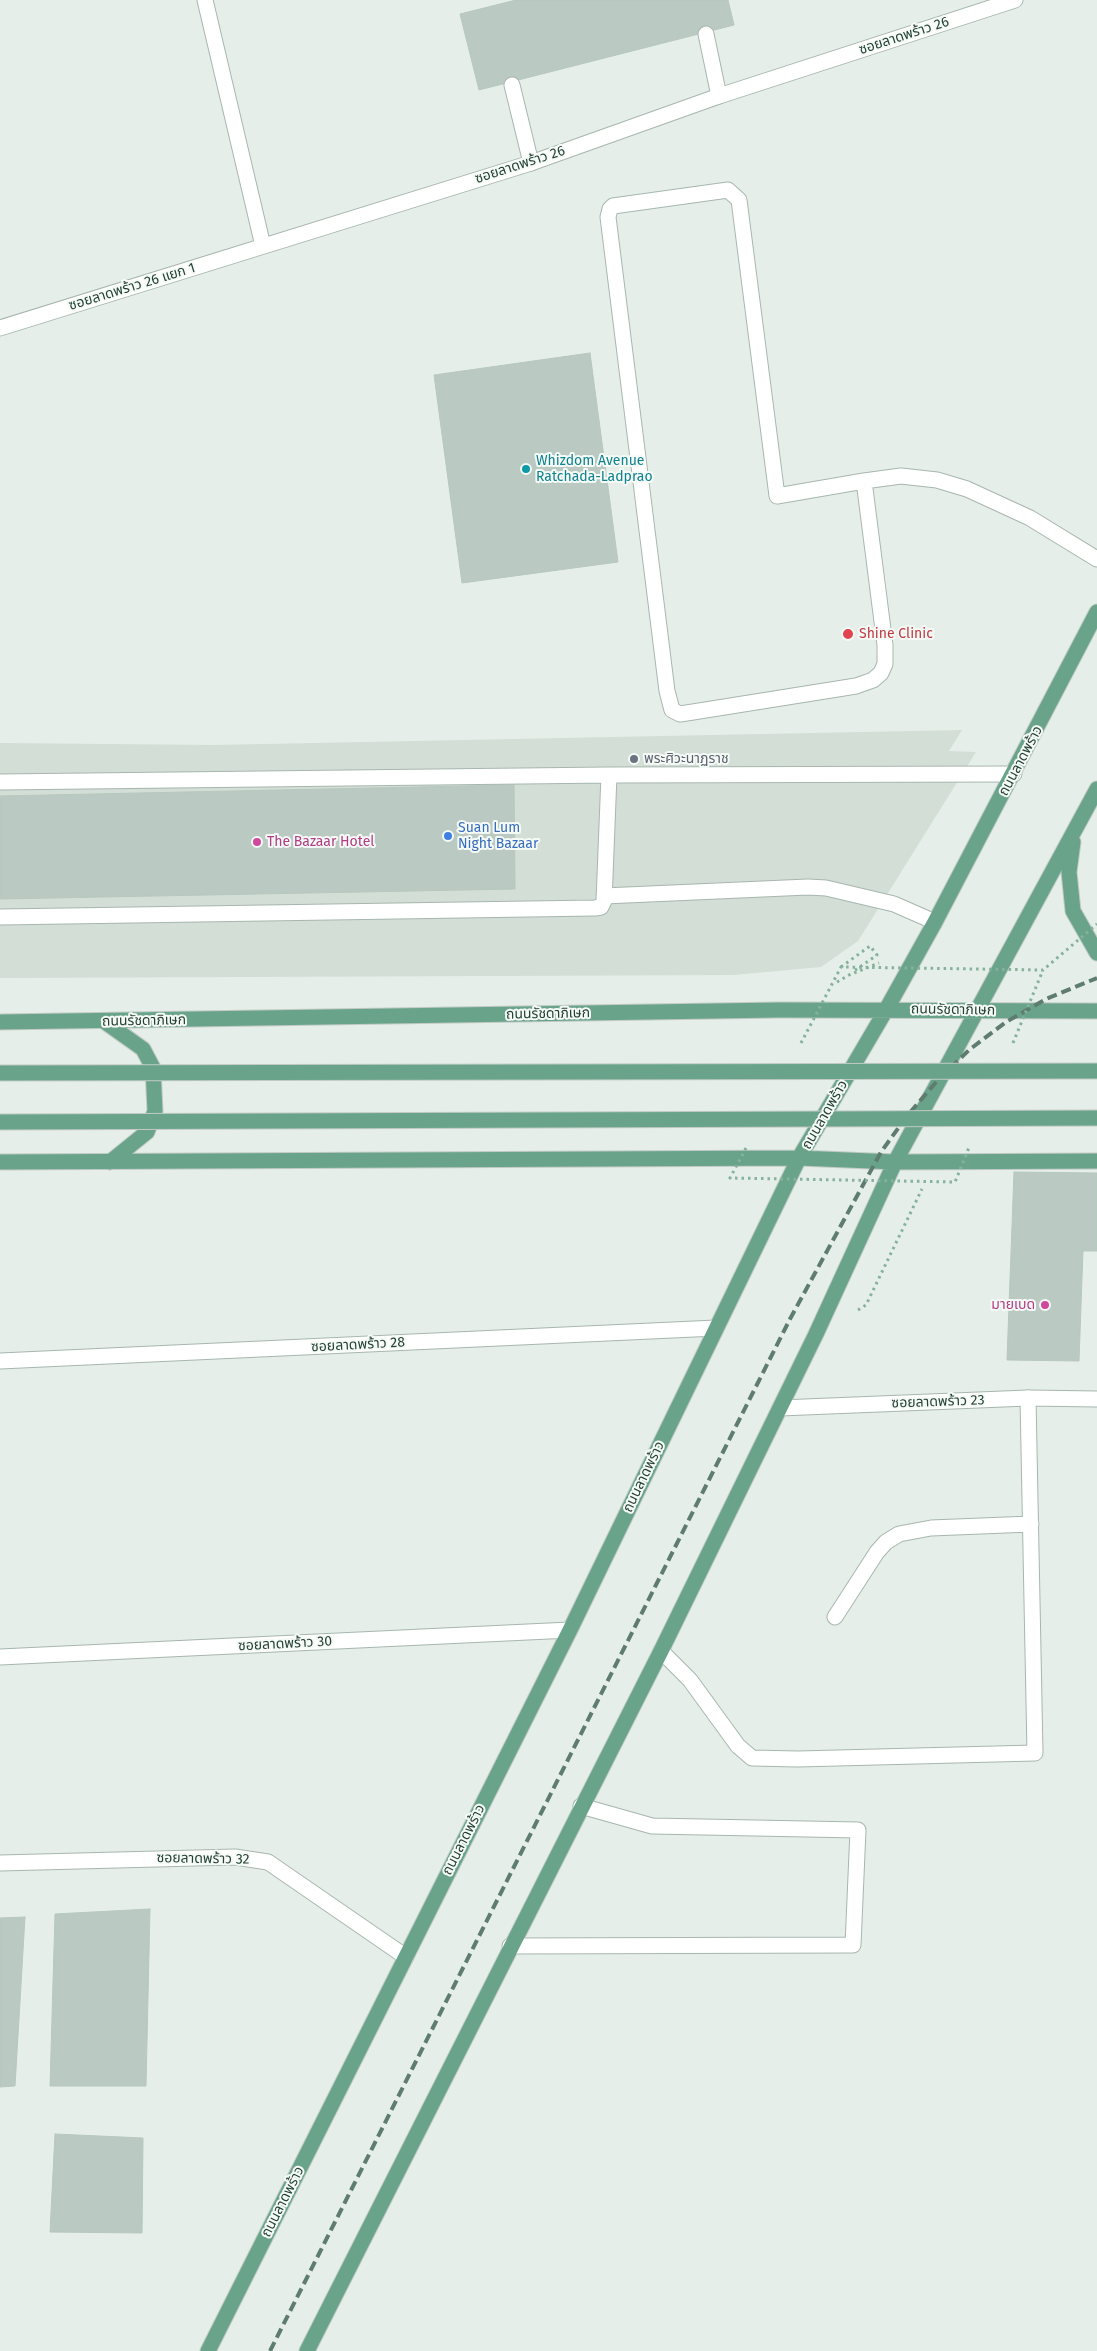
<!DOCTYPE html>
<meta charset="utf-8">
<style>
body{margin:0}
canvas{display:block;background:#e5eee8}
</style>
<canvas width="1097" height="2351"></canvas>
<script>
const c = document.querySelector('canvas').getContext('2d');
c.lineJoin = 'round';
function fill(path, color) { c.fillStyle = color; c.fill(path, 'evenodd'); }
const poly = rows => new Path2D(rows.map(r => 'M' + r).join(''));
function strokePath(path, color, width, dash) { c.strokeStyle = color; c.lineWidth = width; c.lineCap = dash ? 'butt' : 'round'; c.setLineDash(dash || []); c.stroke(path); }
function drawText(font, color, halo, rows, align = 'center') {
  c.font = font + ' "Fira Sans","Noto Sans Thai",sans-serif'; c.lineWidth = 4; c.setLineDash([]); c.textBaseline = 'middle'; c.strokeStyle = halo; c.fillStyle = color; for (const [text, x, y, turn = 0] of rows) {
    c.save(); c.translate(x, y); c.rotate((+turn || 0) * Math.PI / 180); c.textAlign = isNaN(turn) ? turn : align; if (halo) c.strokeText(text, 0, 0); c.fillText(text, 0, 0); c.restore();
  }
}
fill(poly([
 [962,730,949,751,976,752,858,941,821,967,734,975,0,978,0,743,214,745]
]), '#d3ded7');
const building = poly([
 [516,0,728,0,734,25,479,90,460,14,516,0],
 [590,353,618,562,462,583,434,375,590,353],
 [514,785,515,889,0,899,0,796,514,785],
 [1014,1172,1097,1173,1097,1251,1083,1251,1079,1361,1007,1360,1014,1172],
 [150,1909,146,2086,50,2086,55,1914,150,1909],
 [25,1917,15,2086,0,2087,0,1918,25,1917],
 [55,2134,143,2138,142,2233,50,2232,55,2134]
]);
fill(building, '#bac9c1');
strokePath(building, '#b7c8be', 1);
const lane = poly([
 [706,34,719,96],
 [512,85,531,163],
 [864,481,885,645,885,664,881,673,873,680,856,686,693,712,680,714,672,710,667,691,608,217,610,209,613,206,728,190,739,200,777,496,864,481,901,476,937,480,967,489,1030,518,1097,559],
 [0,782,609,775,1014,774],
 [604,896,808,887,826,888,894,904,935,922],
 [0,917,595,908,601,907,604,901,609,775],
 [835,1617,877,1552,886,1542,899,1534,931,1528,1031,1524],
 [661,1651,690,1680,738,1746,752,1758,798,1759,1035,1753,1028,1398],
 [510,1946,853,1945,858,1830,652,1826,581,1806]
]);
const street = poly([
 [205,0,263,246],
 [0,328,531,163,719,96,1015,0],
 [0,1361,716,1328],
 [780,1408,1028,1398,1097,1399],
 [0,1657,570,1630],
 [0,1863,235,1857,268,1862,406,1957]
]);
const primary = poly([
 [1073,842,1069,872,1073,911,1097,953],
 [0,1022,779,1010,1097,1011],
 [105,1022,143,1049,153,1068,155,1111,147,1132,110,1162],
 [0,1162,799,1158,895,1162,1097,1161],
 [208,2351,570,1630,799,1158,886,1010,935,922,1097,612],
 [307,2351,661,1651,816,1334,895,1162,1097,789]
]);
strokePath(lane, '#a7b7ae', 17);
strokePath(street, '#a7b7ae', 17);
strokePath(primary, '#c1cac6', 17);
strokePath(poly([
 [841,967,870,946,877,955,854,971],
 [837,982,849,975,879,963],
 [858,1310,866,1305,922,1189]
]), '#85b29c', 3, [2.5, 4]);
strokePath(lane, '#fff', 15);
strokePath(street, '#fff', 15);
strokePath(primary, '#69a48a', 15);
strokePath(poly([
 [270,2351,790,1319,881,1152,907,1116,937,1081,969,1050,1006,1022,1046,999,1097,978]
]), '#5e7c6f', 4, [10, 5]);
const primaryBridge = poly([
 [0,1073,1097,1071],
 [0,1122,1097,1118]
]);
strokePath(primaryBridge, '#c1cac6', 17, []);
strokePath(poly([
 [801,1043,841,967,1043,970,1097,924],
 [1013,1043,1043,970],
 [746,1148,730,1178,955,1182,970,1145]
]), '#85b29c', 3, [2.5, 4]);
strokePath(primaryBridge, '#69a48a', 15);
for (const [x, y, r, color] of [
 [526,469,5,"#0f9aa8"],
 [848,634,6,"#e0444e"],
 [634,759,5,"#6b7280"],
 [448,836,5,"#3f7fe0"],
 [257,842,5,"#d1479c"],
 [1045,1305,5,"#d1479c"]
]) { const dot = new Path2D(); dot.arc(x, y, r, 0, 2 * Math.PI); c.fillStyle = color; c.fill(dot); strokePath(dot, '#f6faf7', 2); }
drawText('14px', '#234134', '#f6faf7', [
 ["ซอยลาดพร้าว 26",904,36,-18],
 ["ซอยลาดพร้าว 26",520,165,-18],
 ["ซอยลาดพร้าว 26 แยก 1",132,287,-17],
 ["ถนนลาดพร้าว",1021,761,-62],
 ["ถนนรัชดาภิเษก",953,1010,1],
 ["ถนนรัชดาภิเษก",548,1014,-1],
 ["ถนนรัชดาภิเษก",144,1021,-1],
 ["ถนนลาดพร้าว",825,1115,-60],
 ["ซอยลาดพร้าว 28",358,1345,-3],
 ["ซอยลาดพร้าว 23",938,1402,-2],
 ["ถนนลาดพร้าว",644,1477,-64],
 ["ซอยลาดพร้าว 30",285,1644,-3],
 ["ถนนลาดพร้าว",464,1840,-63],
 ["ซอยลาดพร้าว 32",203,1859,1],
 ["ถนนลาดพร้าว",283,2202,-63]
]);
drawText('14px', '#0d838f', '#f6faf7', [
 ["Whizdom Avenue",536,461],
 ["Ratchada-Ladprao",536,477]
], 'left');
drawText('14px', '#be3a42', '#f6faf7', [
 ["Shine Clinic",859,634]
], 'left');
drawText('14px', '#5b616d', '#f6faf7', [
 ["พระศิวะนาฏราช",644,759]
], 'left');
drawText('14px', '#366cbe', '#f6faf7', [
 ["Suan Lum",458,828],
 ["Night Bazaar",458,844]
], 'left');
drawText('14px', '#b23c85', '#f6faf7', [
 ["The Bazaar Hotel",267,842],
 ["มายเบด",1035,1305,"right"]
], 'left');
</script>
